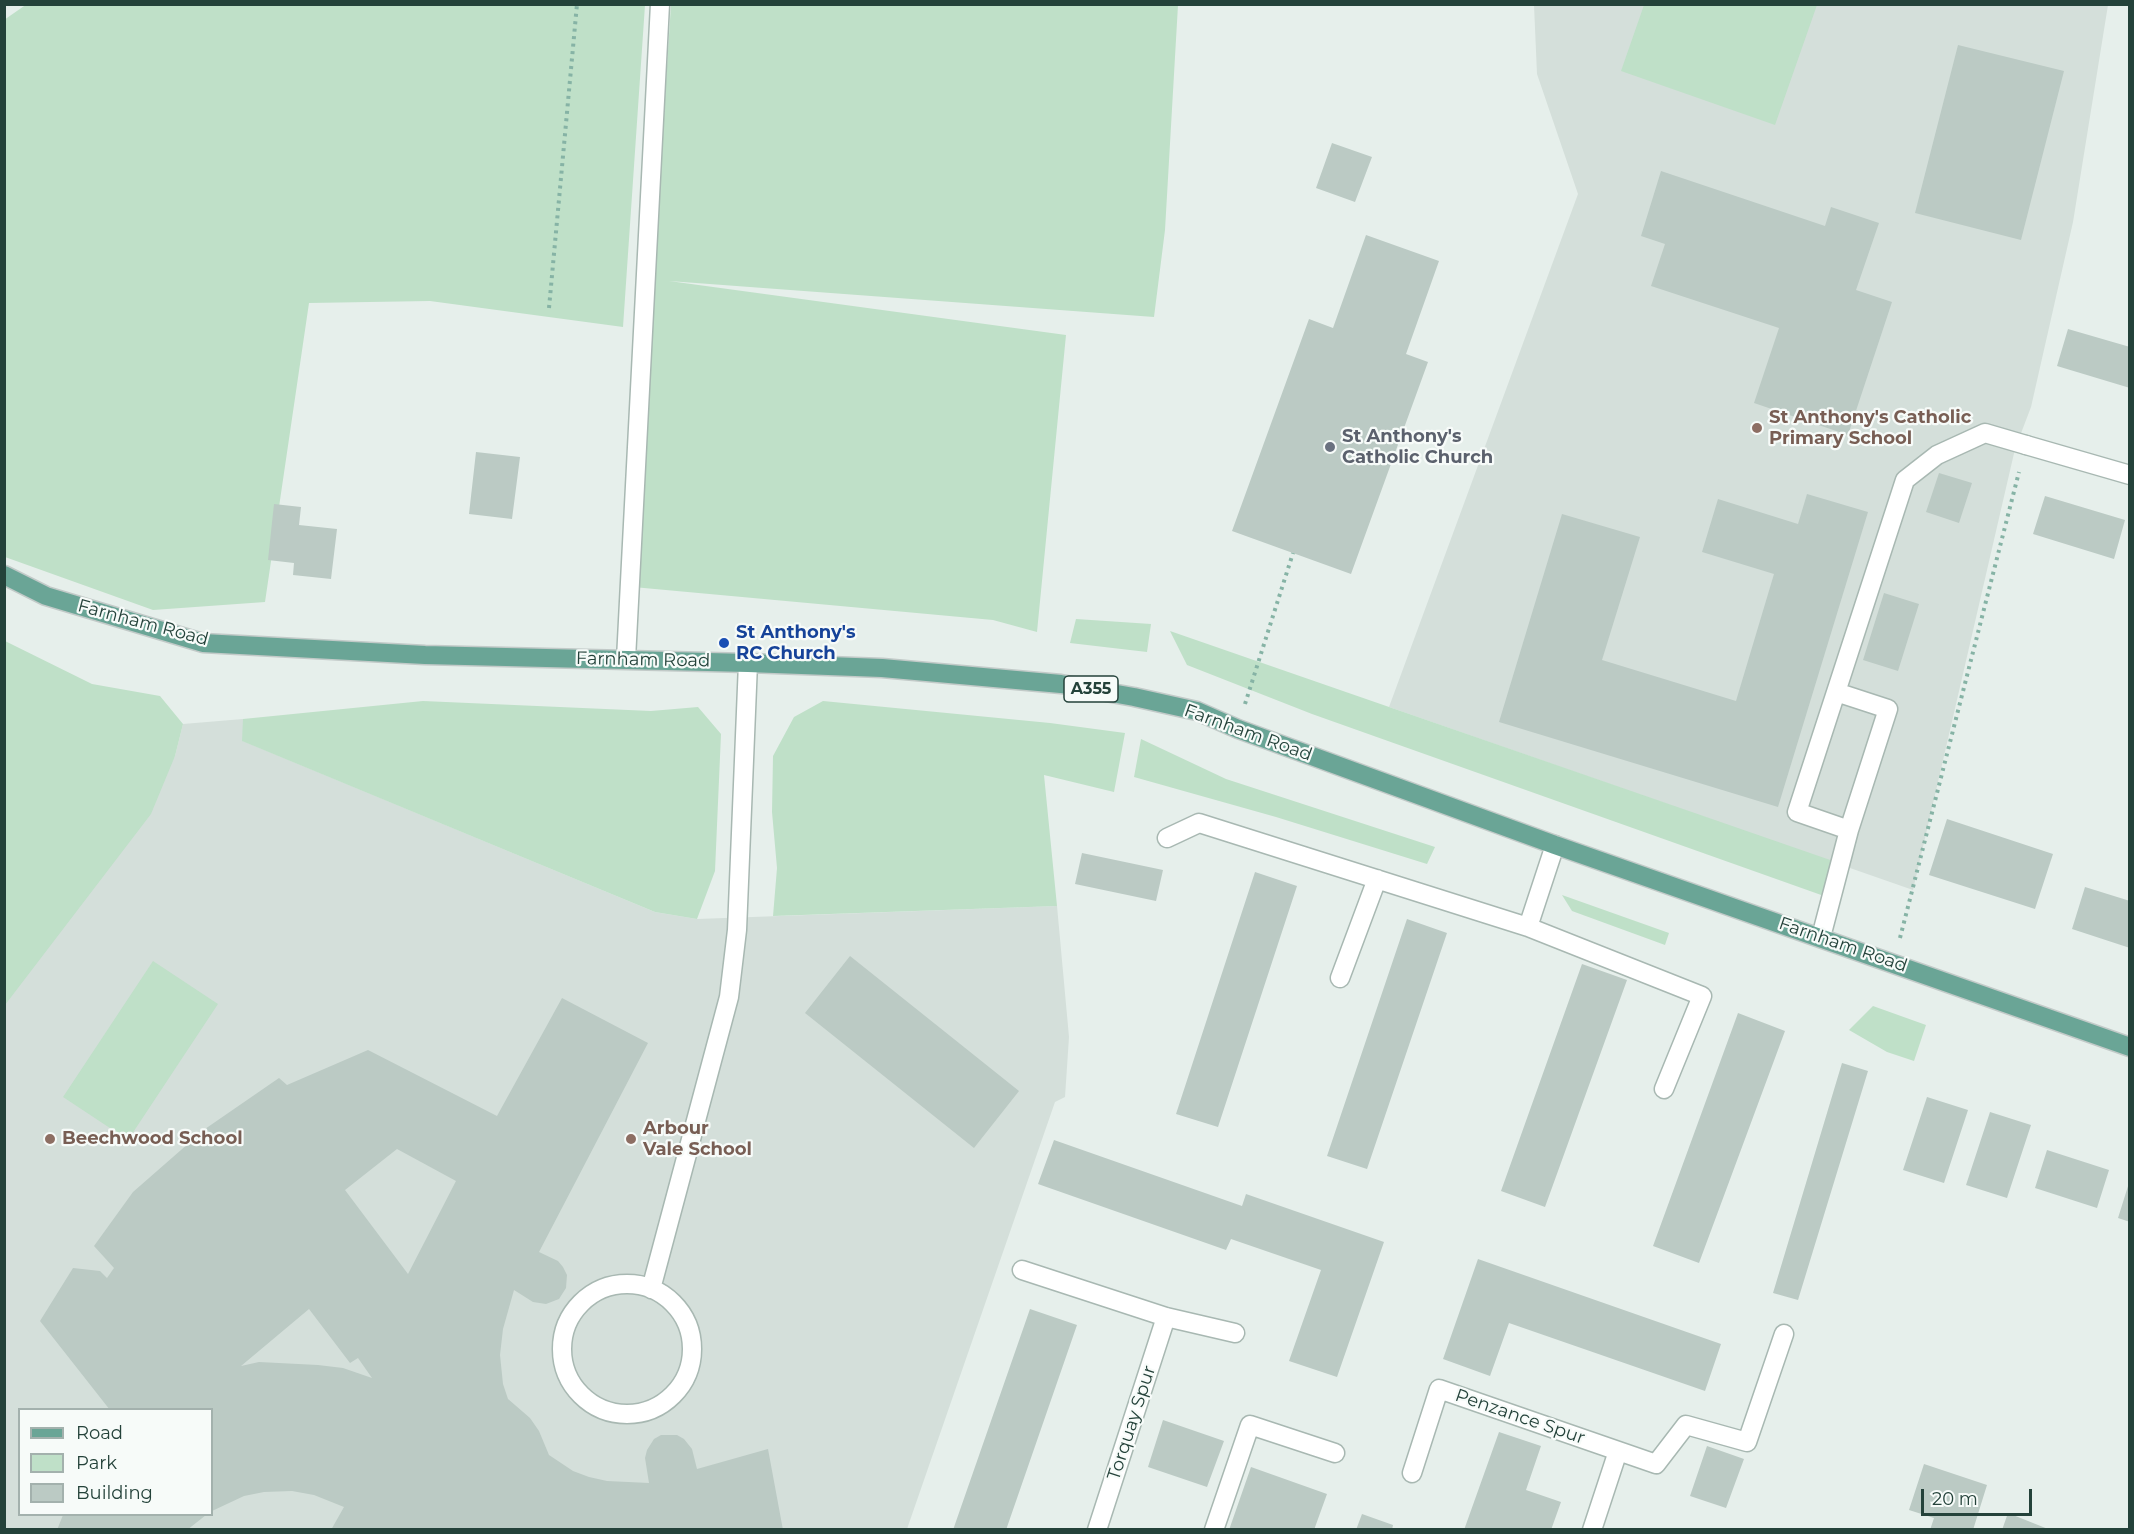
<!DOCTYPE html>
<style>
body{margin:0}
#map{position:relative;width:2134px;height:1534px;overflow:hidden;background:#e6efeb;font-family:Montserrat,sans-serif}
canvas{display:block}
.frame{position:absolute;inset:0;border:6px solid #24423a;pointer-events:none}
.legend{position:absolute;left:18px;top:1408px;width:195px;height:108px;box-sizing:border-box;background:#f7fbf9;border:2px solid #a3b1ad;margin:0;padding:8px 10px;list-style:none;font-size:18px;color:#24423a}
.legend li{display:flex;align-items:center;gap:12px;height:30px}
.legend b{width:30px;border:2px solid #a3b1ad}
.scale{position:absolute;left:1921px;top:1489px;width:111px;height:27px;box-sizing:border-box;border:3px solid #24423a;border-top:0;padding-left:8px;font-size:18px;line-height:21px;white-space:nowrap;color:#24423a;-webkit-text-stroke:4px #f7fbf9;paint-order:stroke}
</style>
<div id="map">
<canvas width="2134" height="1534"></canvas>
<div class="frame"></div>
<ul class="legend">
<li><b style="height:8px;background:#6aa596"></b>Road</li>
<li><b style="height:16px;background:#bfe0c8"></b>Park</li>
<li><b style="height:16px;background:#bbcac4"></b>Building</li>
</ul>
<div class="scale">20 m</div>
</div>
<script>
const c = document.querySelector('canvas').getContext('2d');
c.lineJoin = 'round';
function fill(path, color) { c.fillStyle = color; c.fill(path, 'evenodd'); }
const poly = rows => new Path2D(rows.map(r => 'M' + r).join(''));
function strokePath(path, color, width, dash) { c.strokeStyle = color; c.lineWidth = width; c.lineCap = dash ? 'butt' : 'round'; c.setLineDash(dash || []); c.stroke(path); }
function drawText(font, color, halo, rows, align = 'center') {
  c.font = font + ' Montserrat,sans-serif'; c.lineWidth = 4.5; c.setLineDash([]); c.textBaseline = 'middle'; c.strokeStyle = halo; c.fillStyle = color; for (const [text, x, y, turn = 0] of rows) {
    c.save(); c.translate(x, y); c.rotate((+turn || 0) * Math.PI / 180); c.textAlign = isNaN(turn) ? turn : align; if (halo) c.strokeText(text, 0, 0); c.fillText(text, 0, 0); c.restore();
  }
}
fill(poly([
 [1534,5,2108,5,2073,222,2031,407,2015,449,1913,890,1389,707,1578,194,1537,74],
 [243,719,243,741,655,912,697,919,1057,906,1069,1037,1065,1097,1055,1102,907,1529,5,1530,4,1005,175,756,183,724],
 [20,1410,212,1410,212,1514,20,1514]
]), '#d4dfda');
fill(poly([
 [27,4,645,5,623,327,430,301,309,303,265,602,153,610,5,557,4,20],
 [671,5,1178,5,1165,230,1154,317,669,281,1066,335,1037,632,993,620,633,587],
 [1644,5,1817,5,1775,125,1621,71],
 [1076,619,1151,624,1147,652,1070,643],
 [1170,631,1836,862,1824,896,1312,714,1187,665],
 [5,641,92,684,160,696,183,724,175,756,151,814,5,1005],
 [423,701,651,711,698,707,721,734,715,871,697,919,655,912,242,741,243,719],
 [823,701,1050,723,1125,733,1114,792,1044,775,1057,906,773,916,777,868,772,812,773,756,794,717],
 [1141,739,1226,779,1435,847,1427,864,1276,817,1134,777],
 [1562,895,1669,933,1665,945,1572,911],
 [153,961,218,1004,128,1140,63,1097],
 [1873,1006,1926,1025,1914,1061,1887,1052,1849,1030]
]), '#bfe0c8');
fill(poly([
 [1958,45,2064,71,2021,240,1915,213],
 [1332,143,1372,157,1355,202,1316,188],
 [1661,171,1825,226,1831,207,1879,223,1856,290,1892,302,1848,435,1754,403,1779,328,1651,286,1665,244,1641,236],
 [1366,235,1439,261,1406,354,1428,362,1351,574,1232,531,1309,319,1333,328],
 [2068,329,2130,347,2130,388,2057,366],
 [476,452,520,457,512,519,469,514],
 [1939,473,1972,483,1959,523,1926,512],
 [1807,494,1868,512,1778,807,1499,722,1562,514,1640,537,1602,660,1736,701,1774,574,1702,552,1718,499,1798,524],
 [2045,496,2125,520,2114,559,2033,534],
 [274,504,301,507,299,525,337,529,331,579,293,575,294,563,268,560],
 [1884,593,1919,604,1898,671,1863,660],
 [1947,819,2053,854,2035,909,1929,875],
 [1082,853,1163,870,1156,901,1075,884],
 [1255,872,1297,886,1218,1127,1176,1114],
 [2085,887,2130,901,2130,948,2072,929],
 [1407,919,1447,933,1367,1169,1327,1156],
 [850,956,1019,1091,974,1148,805,1013],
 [1582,964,1627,980,1545,1207,1501,1191],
 [562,998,648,1043,539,1252,558,1261,563,1267,567,1275,566,1288,559,1299,546,1304,533,1302,514,1290,503,1329,500,1355,503,1384,508,1399,530,1418,539,1431,549,1455,573,1471,589,1477,607,1481,649,1483,645,1458,647,1450,654,1439,661,1435,677,1435,684,1439,692,1449,697,1469,768,1449,783,1530,331,1530,344,1507,314,1495,292,1491,264,1492,244,1496,212,1511,212,1410,110,1410,40,1321,73,1268,100,1271,107,1278,114,1268,94,1246,133,1192,205,1129,279,1078,287,1085,368,1050,497,1116],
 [397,1149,456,1181,408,1274,345,1190],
 [309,1309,350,1363,358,1358,372,1378,343,1368,318,1365,259,1362,241,1366],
 [1738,1013,1785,1031,1699,1263,1653,1246],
 [1842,1063,1868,1071,1798,1300,1773,1293],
 [1927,1097,1968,1110,1944,1183,1903,1170],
 [1990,1112,2031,1125,2007,1198,1966,1185],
 [1054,1140,1242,1206,1246,1194,1384,1242,1337,1377,1289,1361,1321,1270,1231,1239,1226,1250,1038,1184],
 [2047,1150,2109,1170,2097,1208,2035,1188],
 [2129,1183,2130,1183,2130,1222,2118,1218],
 [1478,1259,1721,1344,1705,1391,1509,1323,1490,1376,1443,1359],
 [1030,1309,1077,1325,1006,1530,953,1530],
 [1163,1420,1224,1441,1207,1487,1148,1467],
 [1499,1432,1541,1446,1526,1490,1561,1502,1551,1530,1464,1530],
 [1707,1446,1744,1459,1726,1508,1690,1496],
 [1924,1464,1987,1485,1973,1530,1930,1530,1934,1518,1909,1510],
 [1251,1467,1327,1494,1314,1530,1229,1530],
 [2008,1513,2048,1529,2048,1530,2002,1530],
 [1362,1514,1393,1525,1392,1530,1356,1530],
 [63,1515,206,1515,187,1530,57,1530]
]), '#bbcac4');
const lane = poly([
 [626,659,660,4],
 [1849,830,1797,812,1905,480,1937,455,1985,433,2026,445],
 [1821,937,1849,830,1888,709,1836,692],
 '562 1349a65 65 0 1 1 130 0a65 65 0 1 1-130 0Z',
 [651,1289,729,997,737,930,748,663],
 [1214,1530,1250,1425,1335,1453]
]);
const street = poly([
 [2026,445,2130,475],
 [1167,838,1199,823,1528,927,1702,996,1664,1089],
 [1528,927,1555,845],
 [1340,978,1377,879],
 [1022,1270,1166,1317,1235,1333],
 [1412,1473,1439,1389,1656,1464,1686,1425,1747,1442,1784,1334],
 [1097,1530,1166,1317],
 [1592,1530,1618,1451]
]);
const primary = poly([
 [4,575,46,596,203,643,425,655,748,663,882,668,1061,684,1134,697,1197,711,1238,729,1555,845,2130,1047]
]);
strokePath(lane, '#a8b8b2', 21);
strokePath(street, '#a8b8b2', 21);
strokePath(primary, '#c2cac8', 21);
strokePath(poly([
 [549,308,577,4],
 [1245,704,1293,553],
 [1900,938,2019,472]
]), '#86b3a5', 4, [3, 4.5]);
strokePath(lane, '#fff', 18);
strokePath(street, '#fff', 18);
strokePath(primary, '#6aa596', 18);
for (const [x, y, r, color] of [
 [1757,428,6,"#8d6e63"],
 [1330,447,6,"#6b7280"],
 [724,643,6,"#1a4fb4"],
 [50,1139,6,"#8d6e63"],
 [631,1139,6,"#8d6e63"]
]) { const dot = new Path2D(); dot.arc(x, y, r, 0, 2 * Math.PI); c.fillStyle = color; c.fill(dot); strokePath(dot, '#f7fbf9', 2); }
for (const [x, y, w] of [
 [1091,689,54]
]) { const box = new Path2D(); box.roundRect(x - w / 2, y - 13, w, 26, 4.5); c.fillStyle = '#f7fbf9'; c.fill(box); strokePath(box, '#24423a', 1.5); }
drawText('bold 16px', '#24423a', null, [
 ["A355",1091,689]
]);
drawText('bold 18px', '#785e54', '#f7fbf9', [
 ["St Anthony's Catholic",1769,418],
 ["Primary School",1769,439],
 ["Arbour",643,1129],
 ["Vale School",643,1150],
 ["Beechwood School",62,1139]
], 'left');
drawText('bold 18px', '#5b616d', '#f7fbf9', [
 ["St Anthony's",1342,437],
 ["Catholic Church",1342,458]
], 'left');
drawText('18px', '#24423a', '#f7fbf9', [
 ["Farnham Road",143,623,15],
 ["Farnham Road",643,660,1],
 ["Farnham Road",1248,733,20],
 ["Farnham Road",1843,945,19],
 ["Penzance Spur",1520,1417,19],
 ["Torquay Spur",1132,1423,-72]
]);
drawText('bold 18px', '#164399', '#f7fbf9', [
 ["St Anthony's",736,633],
 ["RC Church",736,654]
], 'left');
</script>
